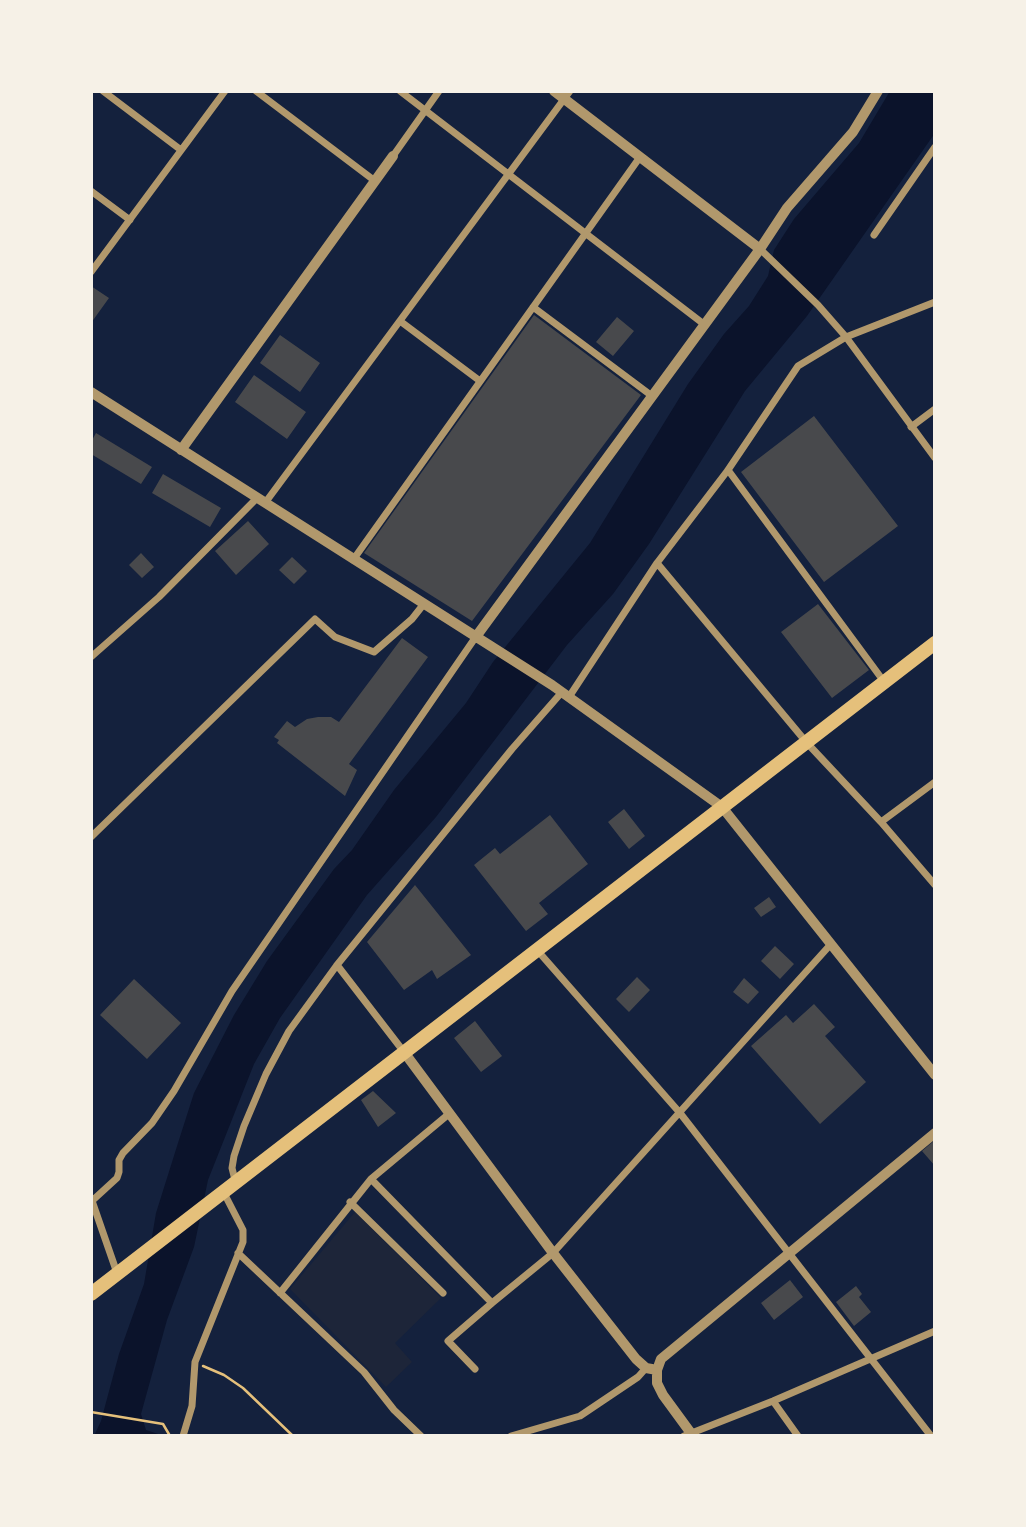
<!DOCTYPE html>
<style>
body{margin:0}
#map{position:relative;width:1026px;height:1527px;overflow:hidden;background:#14213d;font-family:"Fira Sans Condensed",sans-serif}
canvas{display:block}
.frame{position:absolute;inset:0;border:93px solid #f6f1e7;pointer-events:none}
</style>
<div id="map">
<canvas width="1026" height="1527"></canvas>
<div class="frame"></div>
</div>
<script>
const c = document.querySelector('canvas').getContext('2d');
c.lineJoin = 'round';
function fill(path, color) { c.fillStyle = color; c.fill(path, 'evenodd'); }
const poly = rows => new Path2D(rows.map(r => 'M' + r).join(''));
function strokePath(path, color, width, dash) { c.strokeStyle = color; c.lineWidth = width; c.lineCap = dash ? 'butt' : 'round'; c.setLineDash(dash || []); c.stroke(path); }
fill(poly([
 [355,1212,441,1298,395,1343,412,1362,386,1387,290,1289]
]), '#1d2539');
fill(poly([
 [890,91,935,91,935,133,807,316,745,391,649,544,613,594,567,645,436,817,367,895,280,1018,254,1064,208,1180,194,1247,167,1320,141,1414,146,1430,158,1434,94,1436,101,1421,119,1354,144,1284,156,1213,178,1143,194,1093,234,1015,267,961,334,869,352,850,394,790,466,703,493,662,590,543,688,384,724,334,749,306,768,276,774,250,794,219,859,143]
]), '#0b132b');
fill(poly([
 [91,286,109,298,91,323],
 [534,315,641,395,472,621,364,553],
 [617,317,634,331,613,356,596,342],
 [280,335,320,363,300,392,260,363],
 [254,375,306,412,287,439,235,402],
 [814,416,898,526,824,582,741,472],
 [96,433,152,467,141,484,91,454,91,442],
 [163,474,221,508,210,527,152,493],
 [248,521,269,544,236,575,215,551],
 [141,553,154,567,142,578,129,565],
 [292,557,307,571,294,584,279,570],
 [818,604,869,670,832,698,781,632],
 [402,638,428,657,349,764,357,770,345,796,277,743,279,740,274,737,287,721,295,727,307,719,318,717,331,717,339,722],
 [624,809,645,836,629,849,608,822],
 [550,815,588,864,539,903,548,914,526,931,474,865,495,848,500,854],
 [415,885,471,955,437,979,432,970,404,990,367,942],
 [769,897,776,907,761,917,754,908],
 [775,946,794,964,780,979,761,961],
 [637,977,650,990,629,1012,616,999],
 [744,978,759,992,748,1004,733,992],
 [134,979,181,1023,147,1059,100,1015],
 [814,1004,835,1027,825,1036,866,1082,820,1124,751,1046,786,1015,793,1023],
 [475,1021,502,1056,481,1072,454,1038],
 [373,1091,396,1113,378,1127,361,1100],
 [935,1140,935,1166,922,1151],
 [790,1280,803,1297,774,1320,761,1303],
 [856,1286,862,1294,859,1297,871,1312,854,1326,836,1302]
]), '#48494c');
strokePath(poly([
 [203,1366,224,1375,243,1388,293,1436],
 [91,1412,163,1424,170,1436]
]), '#e5c07b', 2.5);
strokePath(poly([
 [103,91,181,150],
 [256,91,375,181],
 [400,91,705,325],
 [393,156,439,91],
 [91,191,130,220],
 [874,235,935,147],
 [760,249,818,305,846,337,935,458],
 [91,272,225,91],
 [533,307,652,396],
 [400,321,480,381],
 [911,427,935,409],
 [728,470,885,683],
 [265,503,570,91],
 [353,560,640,157],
 [657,563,807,743,881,822,935,885],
 [91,657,159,597,257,498],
 [569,697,657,563,728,470,798,366,846,337,935,302],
 [881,822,935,782],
 [91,837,315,619,335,637,374,652,412,619,423,605],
 [537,950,680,1113,931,1436],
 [337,965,404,1052],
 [371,1179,492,1303,553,1253,831,944],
 [236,1184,232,1168,234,1156,244,1126,266,1074,289,1031,337,965,397,891,512,749,562,692],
 [91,1198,117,1273],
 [93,1200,117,1178,119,1172,119,1160,123,1153,152,1123,174,1091,232,991,475,638],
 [350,1202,443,1293],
 [238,1253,364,1372,394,1410,421,1436],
 [280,1293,371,1179,450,1113],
 [475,1369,448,1341,492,1303],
 [773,1401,798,1436],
 [183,1436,192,1406,195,1362,243,1242,243,1230,224,1193],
 [511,1436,580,1416,638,1377,646,1368],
 [684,1436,773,1401,935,1331]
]), '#b1986c', 7);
strokePath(poly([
 [554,91,760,249],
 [91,392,552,685,722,807,935,1075],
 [181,450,393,156],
 [475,638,760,249,787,208,853,132,878,91],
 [404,1052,553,1253,636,1359,646,1368,657,1370],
 [693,1436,663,1395,657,1383,657,1370,661,1359,935,1133]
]), '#b1986c', 10);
strokePath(poly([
 [91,1294,935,643]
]), '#e5c07b', 14);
</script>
